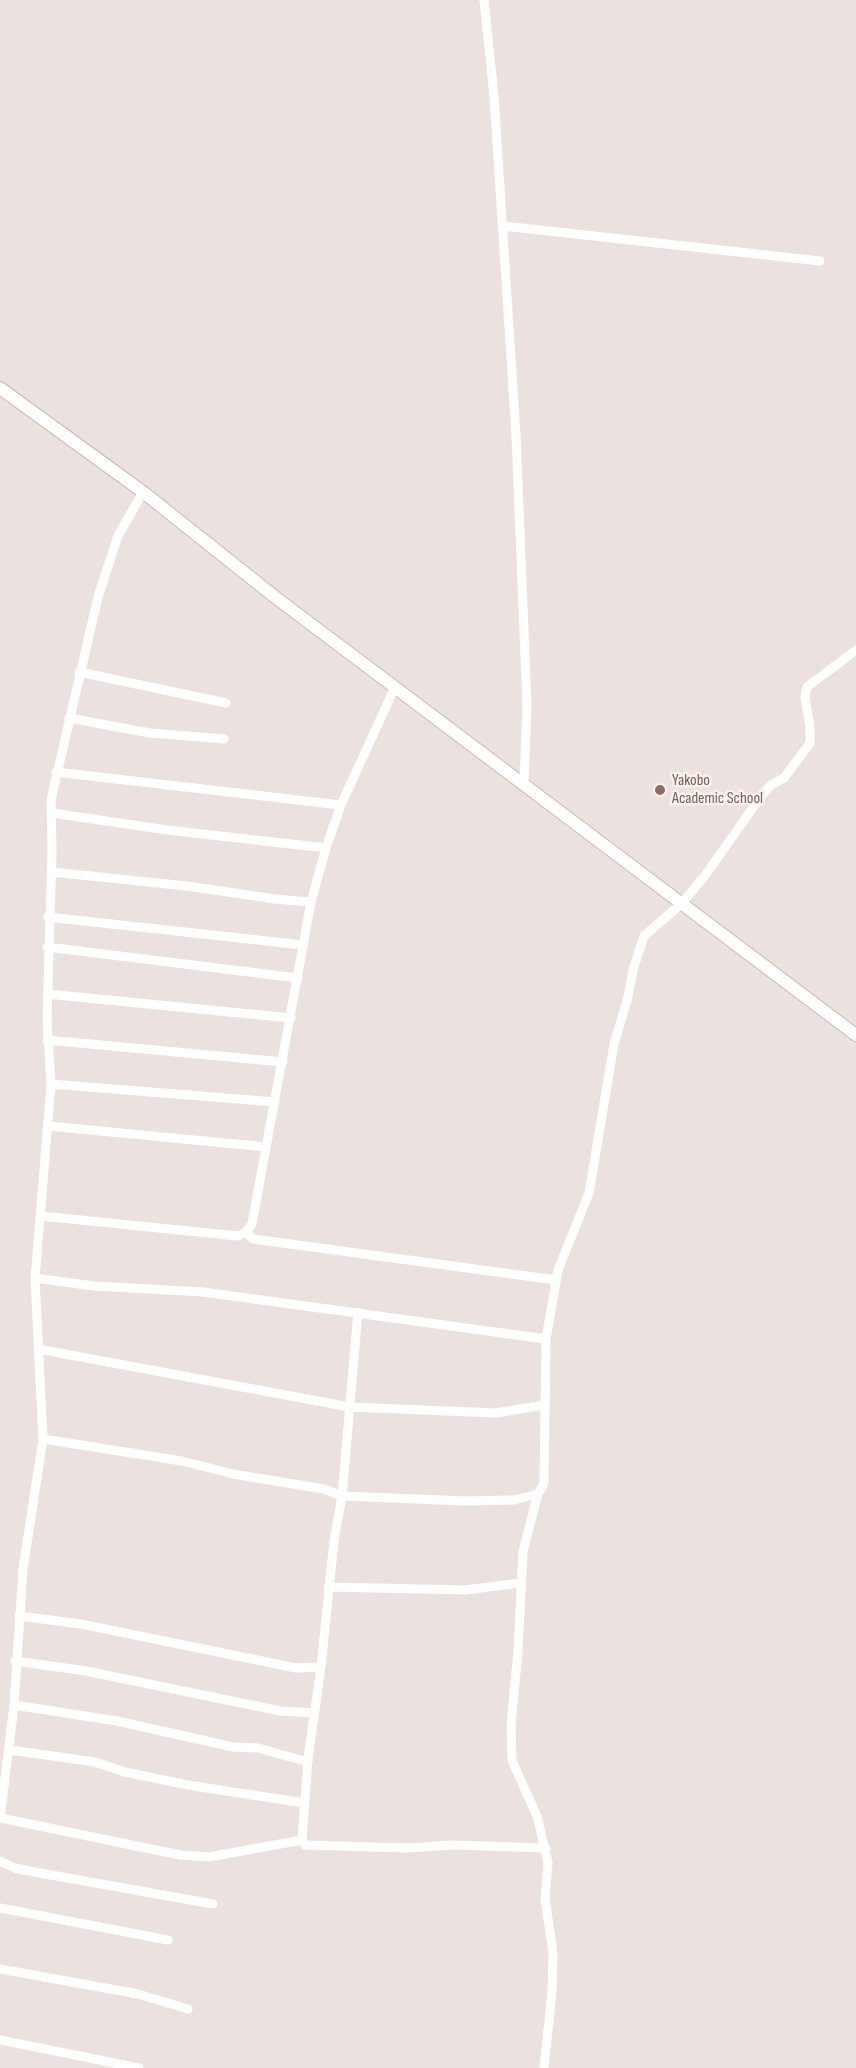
<!DOCTYPE html>
<style>
body{margin:0}
canvas{display:block;background:#ebe2e0}
</style>
<canvas width="856" height="2068"></canvas>
<script>
const c = document.querySelector('canvas').getContext('2d');
c.lineJoin = 'round';
const poly = rows => new Path2D(rows.map(r => 'M' + r).join(''));
function strokePath(path, color, width, dash) { c.strokeStyle = color; c.lineWidth = width; c.lineCap = dash ? 'butt' : 'round'; c.setLineDash(dash || []); c.stroke(path); }
function drawText(font, color, halo, rows, align = 'center') {
  c.font = font + ' "Sofia Sans Condensed",sans-serif'; c.lineWidth = 5; c.setLineDash([]); c.textBaseline = 'middle'; c.strokeStyle = halo; c.fillStyle = color; for (const [text, x, y, turn = 0] of rows) {
    c.save(); c.translate(x, y); c.rotate((+turn || 0) * Math.PI / 180); c.textAlign = isNaN(turn) ? turn : align; if (halo) c.strokeText(text, 0, 0); c.fillText(text, 0, 0); c.restore();
  }
}
const secondary = poly([
 [0,388,143,492,275,597,856,1035]
]);
strokePath(secondary, '#cbb9b2', 14);
strokePath(poly([
 [484,0,494,96,516,435,527,705,524,784],
 [503,226,820,261],
 [79,672,226,703],
 [69,718,150,733,224,739],
 [56,772,341,805],
 [52,813,167,830,326,848],
 [51,872,187,886,275,899,311,902],
 [48,917,303,945],
 [47,947,298,978],
 [47,994,291,1018],
 [47,1040,283,1062],
 [51,1084,275,1102],
 [49,1126,266,1147],
 [41,1216,238,1236,246,1232,252,1224,311,902,326,848,341,805,395,687],
 [246,1232,253,1239,556,1280],
 [35,1278,94,1286,203,1292,546,1339],
 [38,1349,350,1407,496,1413,544,1405],
 [43,1439,182,1461,233,1474,324,1489,342,1496,465,1501,514,1500,538,1494],
 [328,1587,465,1590,520,1583],
 [19,1616,81,1624,296,1668,321,1667],
 [15,1661,86,1671,280,1711,314,1713],
 [14,1705,117,1721,233,1747,258,1748,308,1762],
 [10,1750,95,1762,125,1772,188,1785,304,1803],
 [0,1818,180,1855,209,1857,302,1840,305,1845,408,1848,453,1845,546,1848],
 [0,1819,14,1705,23,1569,43,1439,35,1278,51,1084,47,1019,52,851,51,800,98,597,118,536,143,492],
 [302,1840,308,1759,321,1667,334,1541,342,1496,358,1312],
 [0,1861,15,1868,34,1872,213,1904],
 [0,1908,168,1940],
 [0,1969,138,1994,188,2009],
 [0,2040,139,2068],
 [544,2068,552,1992,553,1953,545,1899,548,1863,537,1816,512,1761,511,1724,518,1651,523,1551,538,1494,544,1483,546,1339,558,1270,589,1193,614,1044,628,997,633,970,644,936,681,904,704,877,762,795,771,785,784,778,810,743,810,727,805,697,807,687,856,650]
]), '#fff', 9);
strokePath(secondary, '#fff', 12);
for (const [x, y, r, color] of [
 [660,790,6,"#8d6e63"]
]) { const dot = new Path2D(); dot.arc(x, y, r, 0, 2 * Math.PI); c.fillStyle = color; c.fill(dot); strokePath(dot, '#f8f1f0', 2); }
drawText('16px', '#785e54', '#f8f1f0', [
 ["Yakobo",672,781],
 ["Academic School",672,799]
], 'left');
</script>
